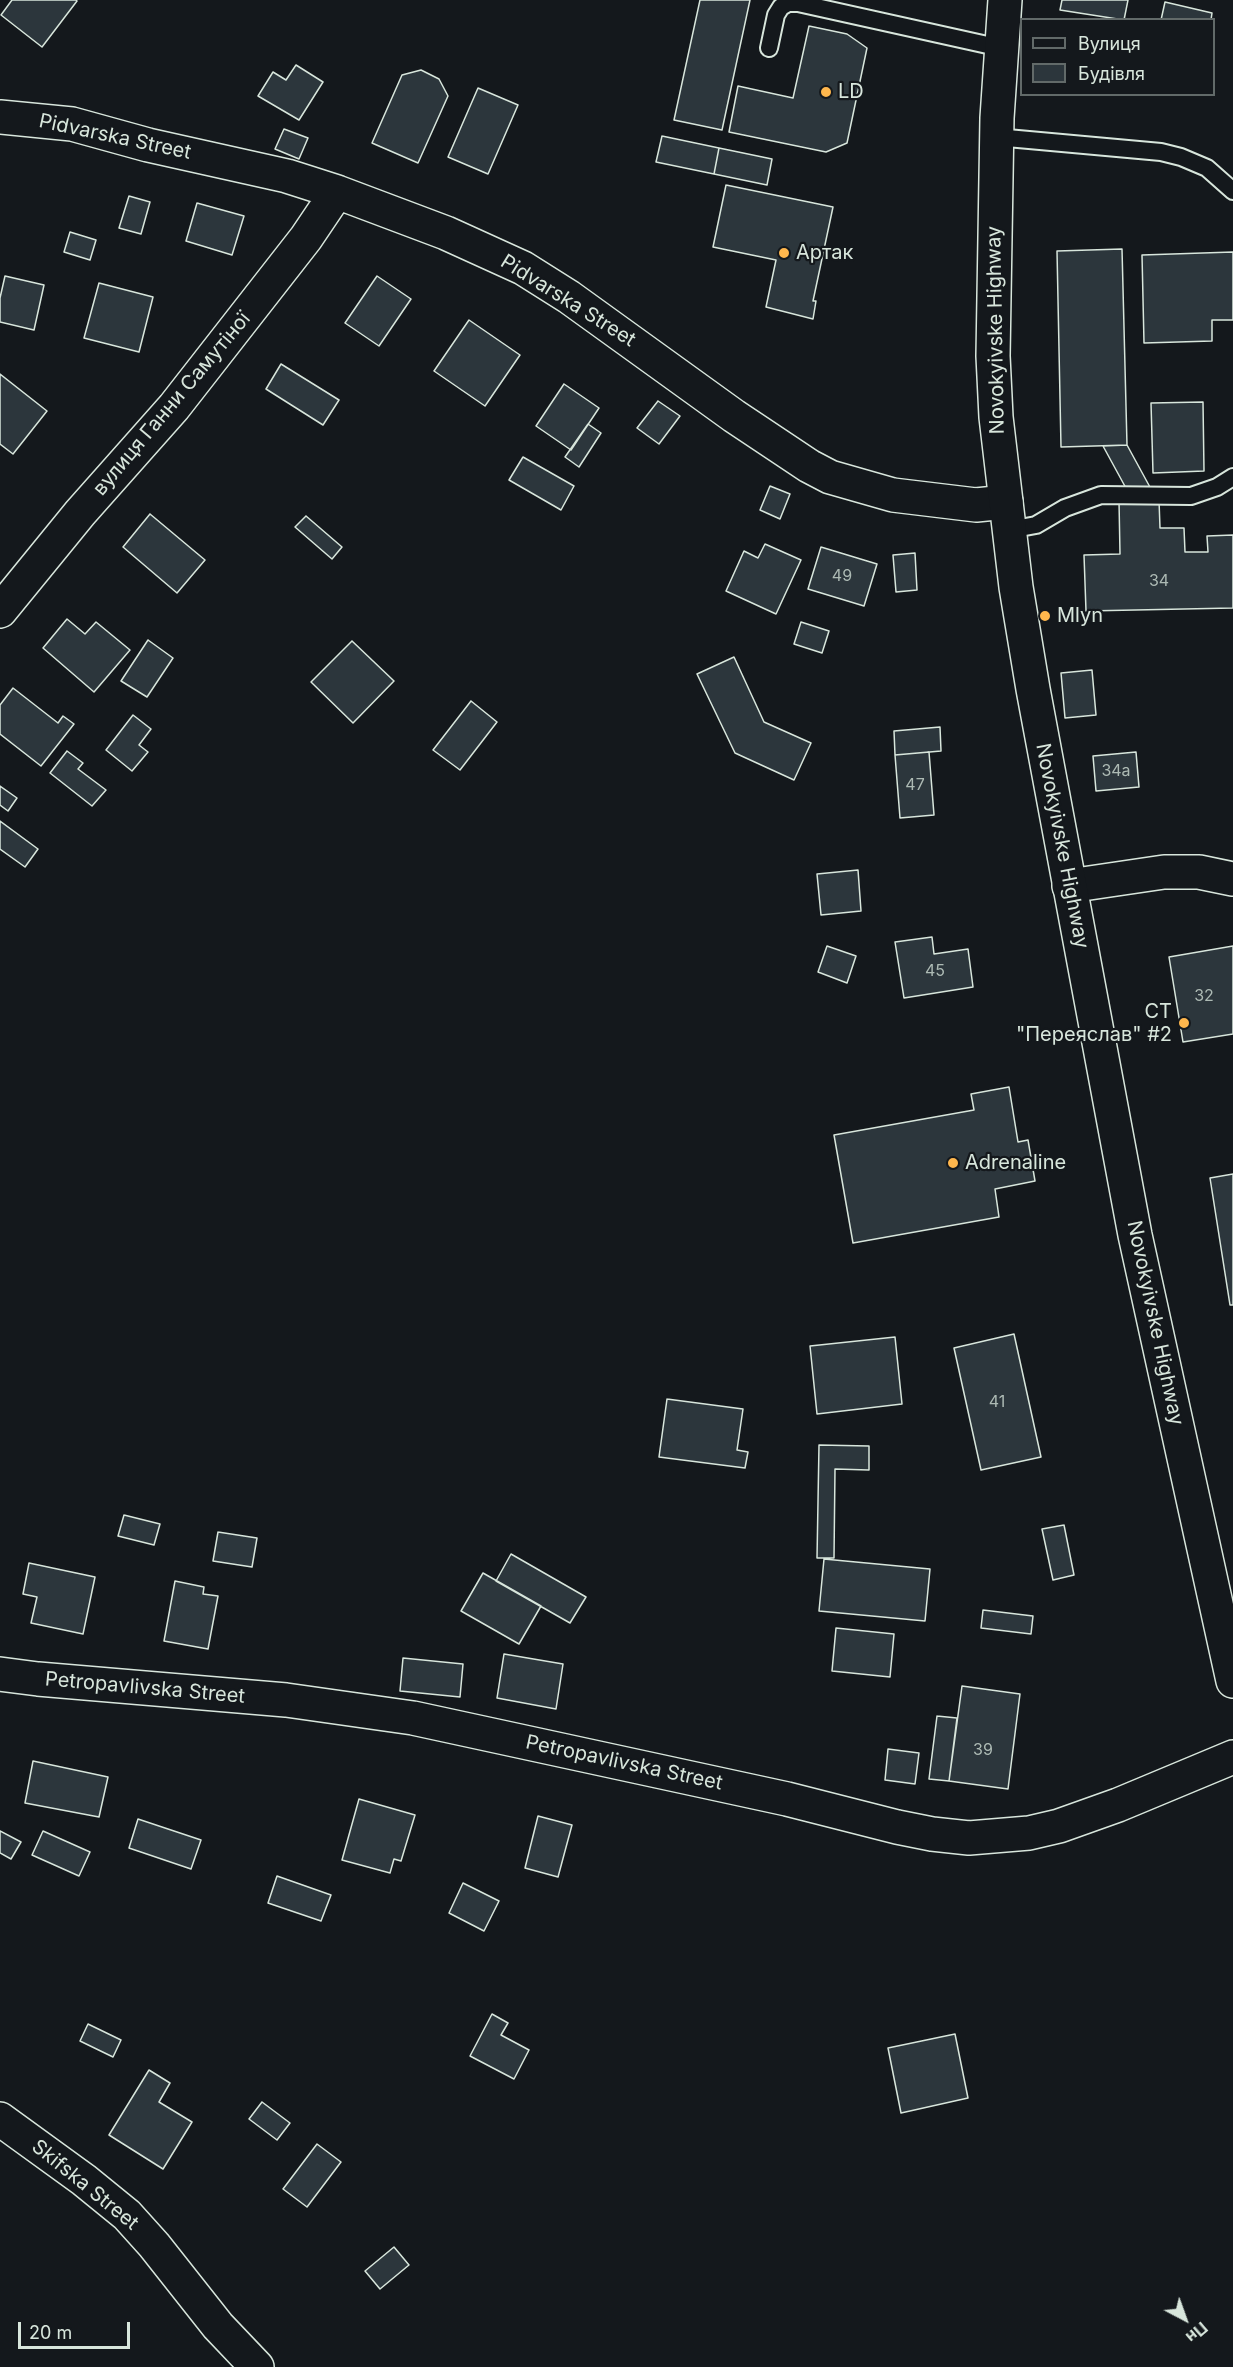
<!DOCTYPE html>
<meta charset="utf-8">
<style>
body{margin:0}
#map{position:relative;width:1233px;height:2367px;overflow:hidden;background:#14181c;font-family:Inter,sans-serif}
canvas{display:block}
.legend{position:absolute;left:1020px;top:18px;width:195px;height:78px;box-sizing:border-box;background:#14181c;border:2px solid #626a69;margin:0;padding:8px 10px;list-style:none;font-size:18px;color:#d8e6dc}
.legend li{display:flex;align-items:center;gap:12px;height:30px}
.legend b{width:30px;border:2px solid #626a69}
.north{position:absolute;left:1155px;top:2289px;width:60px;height:60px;-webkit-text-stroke:4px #14181c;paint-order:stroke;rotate:139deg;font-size:16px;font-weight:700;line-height:24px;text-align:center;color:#d8e6dc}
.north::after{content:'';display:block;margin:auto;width:21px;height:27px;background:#d8e6dc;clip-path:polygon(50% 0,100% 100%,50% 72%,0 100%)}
.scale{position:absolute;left:18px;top:2322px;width:112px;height:27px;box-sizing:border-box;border:3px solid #d8e6dc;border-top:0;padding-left:8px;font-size:18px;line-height:21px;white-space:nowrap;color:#d8e6dc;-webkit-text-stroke:4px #14181c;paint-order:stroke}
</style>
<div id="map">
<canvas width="1233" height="2367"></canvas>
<ul class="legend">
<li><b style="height:8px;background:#14181c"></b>Вулиця</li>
<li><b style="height:16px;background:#2c363c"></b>Будівля</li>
</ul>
<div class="north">Пн</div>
<div class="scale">20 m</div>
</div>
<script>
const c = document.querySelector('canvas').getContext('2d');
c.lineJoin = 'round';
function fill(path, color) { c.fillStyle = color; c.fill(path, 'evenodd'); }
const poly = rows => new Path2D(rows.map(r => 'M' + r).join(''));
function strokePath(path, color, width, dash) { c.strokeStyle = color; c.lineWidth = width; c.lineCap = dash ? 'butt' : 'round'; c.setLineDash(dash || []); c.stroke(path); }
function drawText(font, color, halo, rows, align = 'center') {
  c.font = font + ' Inter,sans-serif'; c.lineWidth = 4.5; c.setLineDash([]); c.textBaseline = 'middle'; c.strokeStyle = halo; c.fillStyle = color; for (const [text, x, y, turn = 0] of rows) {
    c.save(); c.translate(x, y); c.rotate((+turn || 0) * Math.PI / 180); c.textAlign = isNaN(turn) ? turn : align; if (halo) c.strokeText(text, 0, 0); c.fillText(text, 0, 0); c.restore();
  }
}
const building = poly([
 [12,0,76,0,77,1,42,47,1,15,12,0],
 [700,0,750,0,722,130,674,120,700,0],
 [1062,0,1128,0,1124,20,1060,10,1062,0],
 [1165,2,1212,13,1211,20,1161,20,1165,2],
 [809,26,847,34,867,48,847,143,826,152,729,132,738,86,793,98,809,26],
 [296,65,323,82,299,120,258,96,273,72,286,80,296,65],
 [421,70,439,79,448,96,418,163,372,143,402,75,421,70],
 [478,88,518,105,488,174,448,157,478,88],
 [284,129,308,138,299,159,275,149,284,129],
 [662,136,719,148,714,174,656,162,662,136],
 [719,148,772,159,767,185,714,174,719,148],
 [726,185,833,207,813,301,816,301,813,319,766,307,776,260,713,247,726,185],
 [129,196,150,202,141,234,119,228,129,196],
 [197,203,244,216,232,255,186,241,197,203],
 [70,232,96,240,90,260,64,252,70,232],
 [1122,249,1127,445,1061,447,1057,251,1122,249],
 [1233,252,1233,320,1212,320,1212,341,1144,343,1142,255,1233,252],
 [5,276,44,285,34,330,0,322,0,298,5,276],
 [377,276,411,299,379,346,345,323,377,276],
 [99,283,153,297,139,352,84,338,99,283],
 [469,320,520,355,485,406,434,371,469,320],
 [281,364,339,400,323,425,266,389,281,364],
 [0,374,47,411,13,454,0,444,0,374],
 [564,384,599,408,571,450,536,426,564,384],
 [658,401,680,416,659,444,637,428,658,401],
 [1203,402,1204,471,1153,473,1151,403,1203,402],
 [588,424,601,433,579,467,565,457,588,424],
 [1127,445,1151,489,1127,490,1103,446,1127,445],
 [523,457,574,486,561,510,509,480,523,457],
 [770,486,790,494,780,519,760,510,770,486],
 [1159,500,1160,528,1184,528,1185,552,1208,552,1207,536,1233,535,1233,608,1086,611,1084,555,1120,554,1119,501,1159,500],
 [150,514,205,560,177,593,123,547,150,514],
 [306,516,342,547,332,559,295,527,306,516],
 [765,544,801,560,776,614,726,591,744,551,758,558,765,544],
 [821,547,877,564,864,606,808,589,821,547],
 [915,553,917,590,896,592,893,555,915,553],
 [67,619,85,634,96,622,130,650,94,692,43,648,67,619],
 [801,622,829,631,822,653,794,644,801,622],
 [148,640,173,658,147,697,121,681,148,640],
 [352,641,394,681,353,723,311,682,352,641],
 [734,657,764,722,811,743,794,780,735,753,697,674,734,657],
 [1092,670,1096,715,1065,718,1061,673,1092,670],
 [13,688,58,723,63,716,74,724,41,766,0,734,0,705,13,688],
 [471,701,497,722,460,770,433,750,471,701],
 [133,715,151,729,139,745,148,752,132,771,106,750,133,715],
 [940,727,941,751,895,755,894,731,940,727],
 [67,751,83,763,78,769,106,790,92,806,50,773,67,751],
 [929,752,934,815,900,818,895,755,929,752],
 [1136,752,1139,787,1096,791,1093,756,1136,752],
 [0,786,17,798,8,811,0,805,0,786],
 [0,821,38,849,25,867,0,849,0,821],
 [858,870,861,911,821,915,817,874,858,870],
 [932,937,934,954,968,949,973,987,904,998,895,942,932,937],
 [827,946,856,956,847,983,818,972,827,946],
 [1233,946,1233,1034,1183,1042,1169,957,1233,946],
 [1009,1087,1018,1142,1028,1140,1035,1181,995,1189,999,1217,853,1243,834,1135,974,1110,971,1094,1009,1087],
 [1233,1174,1233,1305,1230,1305,1210,1178,1233,1174],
 [1014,1334,1041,1457,981,1470,954,1348,1014,1334],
 [895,1337,902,1404,817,1414,810,1346,895,1337],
 [667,1399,743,1409,737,1450,748,1452,745,1468,659,1457,667,1399],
 [819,1445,869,1446,869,1470,835,1469,834,1558,817,1558,819,1445],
 [124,1515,160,1524,154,1545,118,1536,124,1515],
 [1064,1525,1074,1575,1053,1580,1042,1529,1064,1525],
 [218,1532,257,1538,252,1567,213,1561,218,1532],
 [511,1554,586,1597,570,1623,496,1581,511,1554],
 [824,1559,930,1569,925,1621,819,1611,824,1559],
 [29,1563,95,1577,83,1634,31,1623,37,1597,23,1594,29,1563],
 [483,1573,541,1606,519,1644,461,1611,483,1573],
 [175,1581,204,1587,203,1594,218,1596,208,1649,164,1641,175,1581],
 [983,1610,1033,1616,1031,1634,981,1628,983,1610],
 [836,1628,894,1634,890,1677,832,1671,836,1628],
 [504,1654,563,1664,556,1709,497,1698,504,1654],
 [403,1658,463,1664,460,1697,400,1691,403,1658],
 [962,1686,1020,1694,1008,1789,949,1781,962,1686],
 [937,1716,957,1718,949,1781,929,1779,937,1716],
 [888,1749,919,1753,915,1784,885,1780,888,1749],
 [33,1761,108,1777,99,1817,25,1803,33,1761],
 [359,1799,415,1815,401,1861,394,1859,390,1873,342,1860,359,1799],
 [538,1816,572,1825,558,1877,525,1868,538,1816],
 [138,1819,201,1840,191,1869,129,1848,138,1819],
 [0,1831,21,1842,11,1859,0,1853,0,1831],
 [43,1831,90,1852,79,1876,32,1855,43,1831],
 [277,1876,331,1895,321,1921,268,1903,277,1876],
 [463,1883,499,1901,484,1931,449,1913,463,1883],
 [492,2014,508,2023,501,2035,529,2050,514,2079,470,2056,492,2014],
 [88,2024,121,2040,113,2057,80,2041,88,2024],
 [955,2034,968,2098,901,2113,888,2048,955,2034],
 [149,2070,170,2083,159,2102,192,2122,163,2169,109,2135,149,2070],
 [262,2102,290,2123,277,2140,249,2119,262,2102],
 [317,2144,341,2162,307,2207,283,2189,317,2144],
 [394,2247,409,2265,380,2289,365,2271,394,2247]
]);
fill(building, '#2c363c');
strokePath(building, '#d8e6dc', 1.5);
const lane = poly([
 [769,48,776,15,781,7,788,3,798,3,1001,48],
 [996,137,1161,152,1181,157,1207,168,1233,191],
 [1009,530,1036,525,1065,508,1101,495,1191,496,1217,487,1233,477]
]);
const street = poly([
 [0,117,72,124,148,145,287,176,337,192,446,233,523,268,569,297,734,416,809,466,830,477,893,495,976,505,1006,502],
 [0,611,80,513,174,407,306,238,337,192],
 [1069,886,1164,872,1199,872,1233,879],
 [0,1674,38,1679,286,1700,413,1718,787,1799,897,1827,932,1834,969,1838,1029,1833,1059,1826,1118,1805,1233,1757],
 [0,2119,84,2180,127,2215,154,2245,218,2326,257,2367]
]);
const secondary = poly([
 [1005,0,997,118,993,356,996,417,1016,587,1033,689,1135,1235,1233,1681]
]);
strokePath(lane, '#d8e6dc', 20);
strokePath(street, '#d8e6dc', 36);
strokePath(secondary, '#d8e6dc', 36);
strokePath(lane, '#14181c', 16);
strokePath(street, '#14181c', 33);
strokePath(secondary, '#14181c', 33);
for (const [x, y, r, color] of [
 [826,92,6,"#ffb74d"],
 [784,253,6,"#ffb74d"],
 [1045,616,6,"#ffb74d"],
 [1184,1023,6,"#ffb74d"],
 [953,1163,6,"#ffb74d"]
]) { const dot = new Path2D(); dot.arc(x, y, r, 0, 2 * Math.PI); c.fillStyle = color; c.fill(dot); strokePath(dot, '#14181c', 2); }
drawText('16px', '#adbab4', null, [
 ["49",842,576],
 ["34",1159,581],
 ["34а",1116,771],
 ["47",915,785],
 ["45",935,971],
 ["32",1204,996],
 ["41",997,1402],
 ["39",983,1750]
]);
drawText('20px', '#d8e6dc', '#14181c', [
 ["LD",838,92],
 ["Артак",796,253],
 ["Mlyn",1057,616],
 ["СТ",1172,1012,"right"],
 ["\"Переяслав\" #2",1172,1035,"right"],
 ["Adrenaline",965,1163]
], 'left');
drawText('20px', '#d8e6dc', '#14181c', [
 ["Pidvarska Street",115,137,12],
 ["Pidvarska Street",568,301,32],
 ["Novokyivske Highway",996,330,-91],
 ["вулиця Ганни Самутіної",172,404,-50],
 ["Novokyivske Highway",1062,846,79],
 ["Novokyivske Highway",1155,1323,78],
 ["Petropavlivska Street",145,1688,5],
 ["Petropavlivska Street",624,1763,12],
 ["Skifska Street",85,2185,39]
]);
</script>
